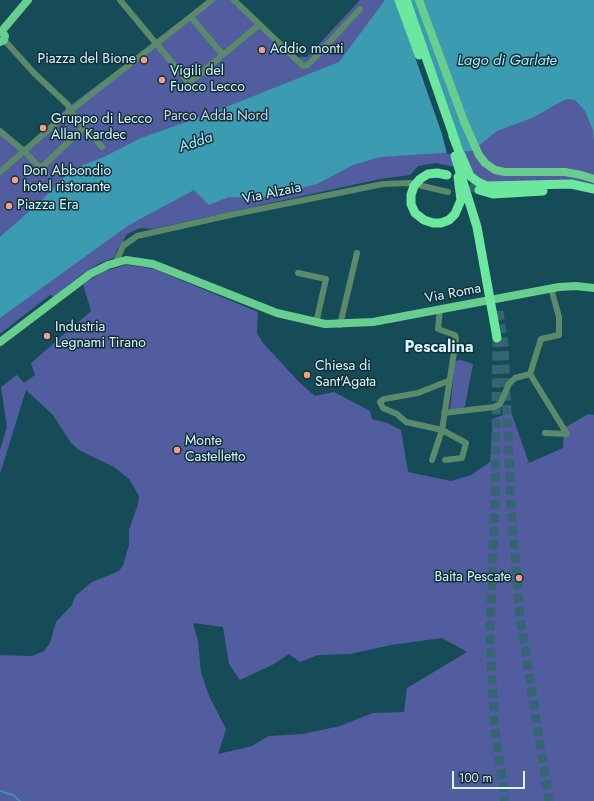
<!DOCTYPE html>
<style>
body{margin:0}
#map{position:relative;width:594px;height:801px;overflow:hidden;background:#164c57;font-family:Jost,sans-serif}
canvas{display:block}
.scale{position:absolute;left:452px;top:771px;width:73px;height:18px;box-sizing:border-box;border:2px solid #d5f6ff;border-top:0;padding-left:5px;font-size:12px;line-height:14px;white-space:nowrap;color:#d5f6ff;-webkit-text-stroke:3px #122f36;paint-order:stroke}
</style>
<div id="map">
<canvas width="594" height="801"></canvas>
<div class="scale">100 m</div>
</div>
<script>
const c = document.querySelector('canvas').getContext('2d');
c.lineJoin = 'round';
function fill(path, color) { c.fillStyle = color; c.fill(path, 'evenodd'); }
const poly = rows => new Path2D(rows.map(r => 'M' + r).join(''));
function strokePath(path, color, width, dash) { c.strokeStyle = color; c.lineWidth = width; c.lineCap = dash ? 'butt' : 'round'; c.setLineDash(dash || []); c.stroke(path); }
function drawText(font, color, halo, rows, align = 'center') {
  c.font = font + ' Jost,sans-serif'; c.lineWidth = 3; c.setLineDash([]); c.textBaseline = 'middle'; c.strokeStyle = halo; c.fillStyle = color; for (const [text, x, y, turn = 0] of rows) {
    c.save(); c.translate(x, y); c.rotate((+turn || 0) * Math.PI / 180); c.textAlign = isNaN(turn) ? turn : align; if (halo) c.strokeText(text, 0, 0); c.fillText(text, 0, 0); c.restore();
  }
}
fill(poly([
 [212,0,234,0,295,57,307,57,360,0,594,0,594,186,490,183,480,180,468,170,436,163,418,166,410,175,380,179,152,229,140,228,127,234,123,241,127,240,118,248,114,258,100,263,81,275,54,296,50,295,0,334,0,131,24,149,68,107],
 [127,265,154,269,258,312,257,333,263,343,300,383,315,396,334,392,370,411,372,419,387,423,401,430,408,472,451,481,471,475,490,462,493,419,511,412,529,463,563,448,564,428,588,414,594,415,594,801,0,801,0,655,32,656,44,651,50,643,56,622,72,605,75,596,92,582,119,571,123,565,129,545,129,530,138,504,139,496,129,479,114,467,79,450,71,443,53,415,26,390,0,474,0,450,7,427,1,387,17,375,24,383,35,375,31,363,91,311,83,284,104,271],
 [193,623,223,627,229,664,240,680,274,664,289,654,300,662,318,655,350,654,391,645,442,638,467,652,407,688,404,712,373,713,340,726,303,734,269,736,252,746,218,754,226,729,209,696,201,672,198,641],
 [461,360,473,364,465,406,461,409,450,410,455,361]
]), '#525d9f');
fill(poly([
 [385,0,594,0,594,142,593,130,585,111,575,100,570,99,564,100,532,118,497,131,472,151,380,157,353,165,317,184,261,198,229,197,209,205,194,190,129,225,0,318,0,237,41,201,71,170,106,156,141,138,206,115,339,62]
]), '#3b9bb0');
fill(poly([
 [395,0,410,0,452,125,464,153,447,154,442,134]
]), '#164c57');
strokePath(poly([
 [0,791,13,795,20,801]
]), '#3b9bb0', 1.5);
strokePath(poly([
 [457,180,479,190],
 [499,311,504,345,511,505,520,617,549,801],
 [497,338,495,505,490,633,494,722,505,801]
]), '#336670', 9, [9, 4.5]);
strokePath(poly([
 [120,0,189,83,259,25],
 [234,0,303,66,308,65,360,9],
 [191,17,222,54],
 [2,42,5,41,34,73,68,105,70,111,102,147],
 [0,131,24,151,46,174],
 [40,169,84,127],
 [0,172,70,111,212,0],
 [116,262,123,246,137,236,230,215,383,184,410,183,448,192],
 [298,273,326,279,316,323],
 [440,309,438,329,455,335,456,339,442,430,406,422,397,414,383,408,380,402,384,399,418,393,448,381],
 [340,325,357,253],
 [444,413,494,407,500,404,509,384,515,378,530,374],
 [545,433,567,434,530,374,541,339,559,335,559,317,551,288],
 [432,460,442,430,466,443,462,458,445,460]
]), '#5b8a6b', 6);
strokePath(poly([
 [419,0,465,124,479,155,485,163,495,170,505,172,565,172,581,175,594,179],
 [0,32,3,33,5,36,4,40,0,42],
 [1,32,28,0],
 [0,342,90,274,108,265,126,260,153,264,277,313,325,324,373,322,559,287,576,286,594,288]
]), '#68ce90', 8);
strokePath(poly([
 [399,0,419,55],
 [406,0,456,143],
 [461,155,470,176,478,182,487,186,571,184,594,189],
 [479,190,493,194,543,191]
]), '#6be89d', 9);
strokePath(poly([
 [453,136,463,162],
 [455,156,477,227,497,338],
 [447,175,437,173,428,174,420,179,414,186,411,195,411,204,415,213,424,220,433,223,441,223,449,220,455,214,461,200,458,177]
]), '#6be89d', 9);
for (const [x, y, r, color] of [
 [262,50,4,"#f49e88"],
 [144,60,4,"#f49e88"],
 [162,80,4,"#f49e88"],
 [43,128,4,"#f49e88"],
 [15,180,4,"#f49e88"],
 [9,206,4,"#f49e88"],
 [47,336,4,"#f49e88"],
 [307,375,4,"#f49e88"],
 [177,450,4,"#f49e88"],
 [519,578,4,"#f49e88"]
]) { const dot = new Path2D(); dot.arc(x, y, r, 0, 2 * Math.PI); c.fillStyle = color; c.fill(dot); strokePath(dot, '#122f36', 1.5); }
drawText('14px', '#d5f6ff', '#122f36', [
 ["Addio monti",270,50],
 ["Piazza del Bione",136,60,"right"],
 ["Vigili del",170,72],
 ["Fuoco Lecco",170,88],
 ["Gruppo di Lecco",51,120],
 ["Allan Kardec",51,136],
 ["Don Abbondio",23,172],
 ["hotel ristorante",23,188],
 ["Piazza Era",17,206],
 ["Industria",55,328],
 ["Legnami Tirano",55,344],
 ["Chiesa di",315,367],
 ["Sant'Agata",315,383],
 ["Monte",185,442],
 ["Castelletto",185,458],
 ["Baita Pescate",511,578,"right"]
], 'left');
drawText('14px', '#ced5ef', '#122f36', [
 ["Parco Adda Nord",216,117]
]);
drawText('14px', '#d5f6ff', '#122f36', [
 ["Via Alzaia",272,194,-12],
 ["Via Roma",453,294,-11]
]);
drawText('italic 15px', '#a5ecfd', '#122f36', [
 ["Lago di Garlate",507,61],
 ["Adda",196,143,-19]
]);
drawText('bold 16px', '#d5f6ff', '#122f36', [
 ["Pescalina",439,348]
]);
</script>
